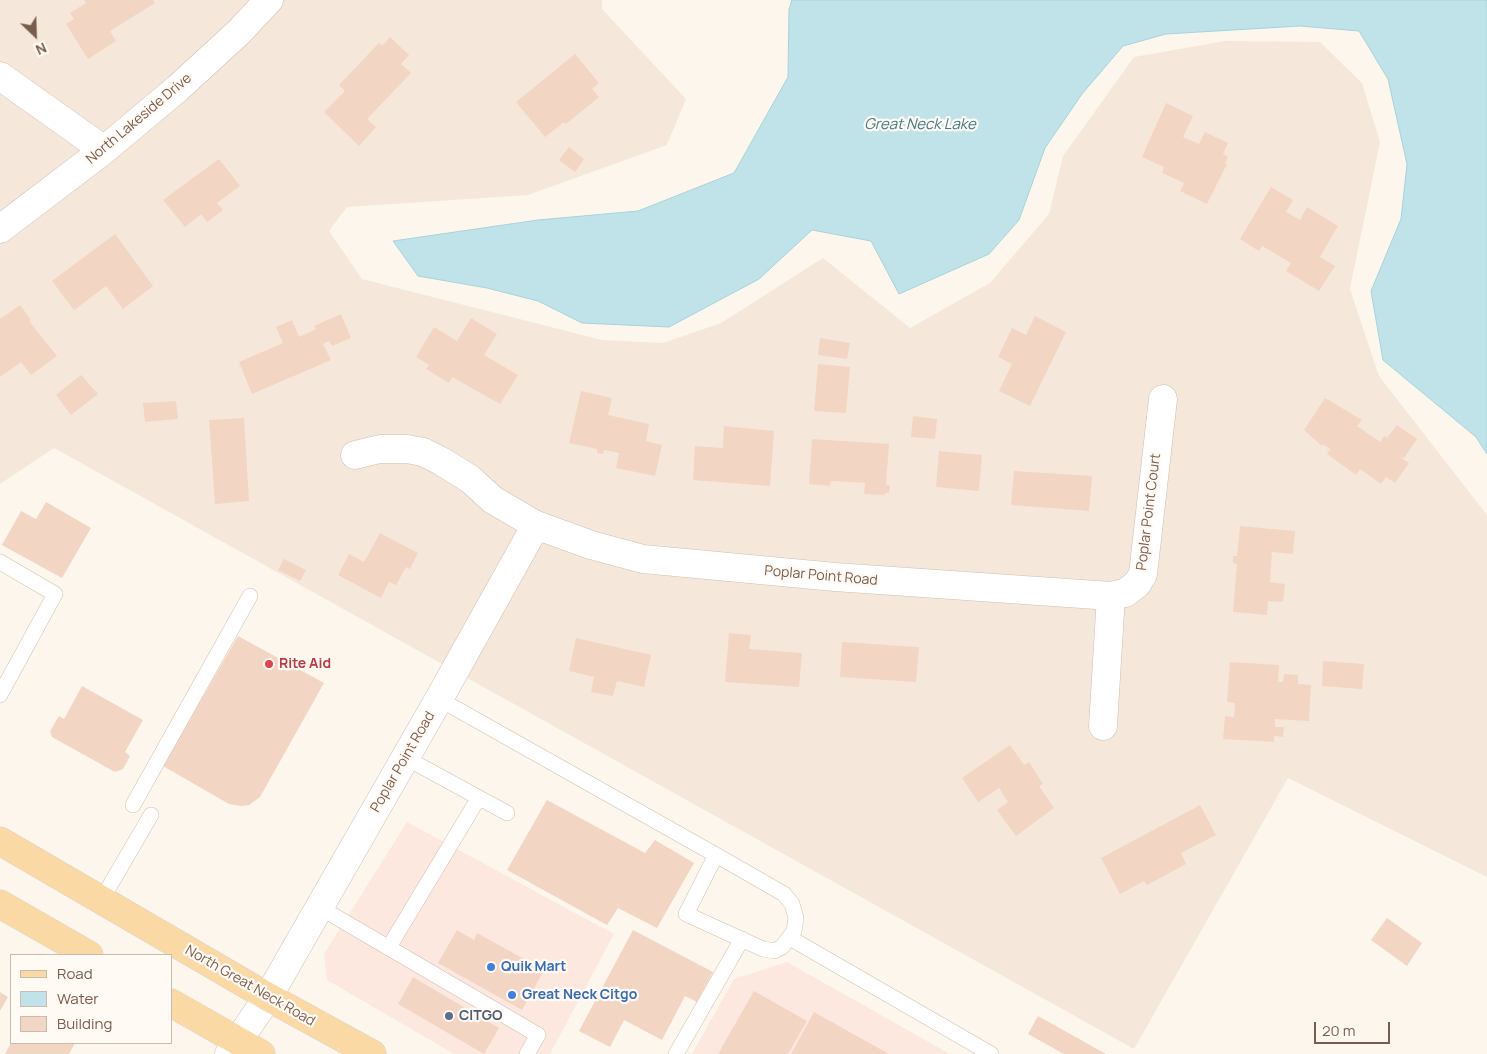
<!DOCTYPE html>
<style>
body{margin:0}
#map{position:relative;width:1487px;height:1054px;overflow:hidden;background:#fdf6ec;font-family:Manrope,sans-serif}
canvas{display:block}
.legend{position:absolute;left:10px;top:954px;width:162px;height:90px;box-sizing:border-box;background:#fffaf3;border:1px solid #cabbb1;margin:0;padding:6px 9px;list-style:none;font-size:15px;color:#7a5c4d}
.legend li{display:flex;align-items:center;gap:10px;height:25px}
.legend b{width:25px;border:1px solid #cabbb1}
.north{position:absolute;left:10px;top:10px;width:50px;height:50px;-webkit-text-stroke:4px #fffaf3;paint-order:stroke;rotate:156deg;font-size:14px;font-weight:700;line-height:20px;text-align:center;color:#7a5c4d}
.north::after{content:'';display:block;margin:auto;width:18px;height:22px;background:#7a5c4d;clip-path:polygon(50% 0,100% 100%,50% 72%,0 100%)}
.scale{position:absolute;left:1314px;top:1022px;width:76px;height:22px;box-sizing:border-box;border:2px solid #7a5c4d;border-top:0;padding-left:6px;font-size:15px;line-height:18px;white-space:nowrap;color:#7a5c4d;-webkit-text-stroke:4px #fffaf3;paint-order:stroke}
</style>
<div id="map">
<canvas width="1487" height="1054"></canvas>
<ul class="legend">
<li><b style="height:6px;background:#fbd9a5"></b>Road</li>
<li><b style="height:14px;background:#bfe3e8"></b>Water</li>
<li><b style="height:14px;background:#f3d5c3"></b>Building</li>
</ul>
<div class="north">N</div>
<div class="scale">20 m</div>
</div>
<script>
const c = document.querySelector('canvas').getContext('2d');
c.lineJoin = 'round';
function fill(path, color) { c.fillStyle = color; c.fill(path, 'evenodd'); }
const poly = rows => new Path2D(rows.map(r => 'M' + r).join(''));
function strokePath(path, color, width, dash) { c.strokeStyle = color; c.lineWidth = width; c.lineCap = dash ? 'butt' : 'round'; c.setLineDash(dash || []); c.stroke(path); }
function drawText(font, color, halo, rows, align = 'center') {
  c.font = font + ' Manrope,sans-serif'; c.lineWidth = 4.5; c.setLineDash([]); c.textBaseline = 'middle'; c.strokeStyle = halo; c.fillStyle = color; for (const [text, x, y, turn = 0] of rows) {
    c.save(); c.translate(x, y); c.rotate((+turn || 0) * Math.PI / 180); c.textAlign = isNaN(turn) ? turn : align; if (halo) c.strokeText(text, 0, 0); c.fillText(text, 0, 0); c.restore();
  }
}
fill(poly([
 [0,0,602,0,602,9,686,99,667,145,528,195,347,207,329,231,362,279,602,340,663,343,721,323,823,258,910,328,990,283,1049,214,1063,156,1134,57,1225,41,1320,42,1362,83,1380,142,1350,289,1379,376,1487,515,1487,877,1288,778,1134,1049,54,448,0,484]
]), '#f5e8da');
fill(poly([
 [407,822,614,934,550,1054,454,1054,327,980,324,954],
 [787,962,950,1054,692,1054,734,979]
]), '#fde8e0');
const water = poly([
 [792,0,1487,0,1487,454,1476,437,1383,360,1371,291,1401,219,1407,164,1388,79,1359,31,1300,26,1166,34,1123,46,1082,94,1045,148,1019,220,989,254,899,294,871,241,812,230,759,279,669,327,582,323,538,301,487,288,418,276,393,241,538,220,638,211,734,173,788,77,789,9,792,0]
]);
fill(water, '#bfe3e8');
strokePath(water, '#a5d3da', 1);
fill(poly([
 [84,0,153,0,155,3,110,31,116,41,88,59,66,24,74,19,70,13,86,3],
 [390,37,409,55,401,64,411,73,367,119,376,127,359,146,324,112,345,91,339,85,379,43,382,46],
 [575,54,599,83,592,89,599,97,566,124,564,122,545,137,516,102],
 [1166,103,1193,116,1183,137,1199,144,1205,132,1228,143,1223,154,1228,157,1225,164,1227,164,1207,204,1180,191,1184,183,1162,173,1164,167,1142,157],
 [569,147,584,159,575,172,559,160],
 [219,159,240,186,217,203,223,210,207,222,201,214,185,227,163,200],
 [1271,187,1293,200,1286,212,1300,220,1307,207,1338,226,1320,257,1335,266,1319,291,1286,271,1291,263,1262,246,1259,251,1240,239],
 [115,234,153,286,123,309,106,286,74,310,52,281],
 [20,305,31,320,29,321,57,356,31,375,21,362,0,377,0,319],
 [341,314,351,338,332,346,329,341,323,344,331,360,252,394,239,362,283,343,276,327,292,320,299,337,316,329,314,326],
 [1035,316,1066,332,1030,406,999,391,1012,364,998,357,1012,328,1026,335],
 [471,318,497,334,484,355,518,375,500,404,452,377,449,383,426,369,429,365,416,357,434,327,457,341],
 [820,338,850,343,847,359,818,355],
 [818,364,850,367,846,413,814,411],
 [81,375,98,394,71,415,56,395],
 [581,391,612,398,608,415,649,424,646,441,662,445,655,476,616,468,619,453,604,450,603,454,597,453,597,449,569,443],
 [1325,398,1362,420,1357,426,1380,442,1384,436,1387,438,1397,425,1417,439,1404,458,1400,457,1409,463,1395,483,1386,477,1381,484,1360,469,1356,475,1327,454,1330,449,1323,444,1322,446,1304,430],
 [176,401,178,419,145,422,143,403],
 [913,416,937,419,935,439,911,437],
 [244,418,249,501,215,504,209,420],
 [724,426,774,431,770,486,693,480,695,446,723,448],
 [812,439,889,444,886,485,890,485,889,493,885,493,885,495,864,494,865,483,831,481,830,486,809,484],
 [939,451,982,455,979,491,936,487],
 [1014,471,1092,476,1089,511,1011,505],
 [46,502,91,528,62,578,2,545,21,511,36,519],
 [1240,526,1295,531,1293,554,1272,552,1270,582,1285,584,1283,602,1268,601,1267,615,1233,612,1237,564,1233,563,1233,556,1237,556],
 [380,533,418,553,410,569,406,567,396,585,389,582,381,598,338,575,349,554,364,562],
 [284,559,306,570,300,581,278,570],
 [729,633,751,635,749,649,802,653,799,687,725,682],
 [238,636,324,683,260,797,249,805,241,806,229,804,163,766],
 [576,638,651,655,644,687,617,681,613,696,591,692,594,677,569,671],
 [842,642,919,647,916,682,840,677],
 [1323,661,1364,664,1362,689,1322,686],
 [1230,662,1279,665,1278,682,1283,682,1284,674,1298,675,1298,684,1311,685,1309,721,1275,719,1275,727,1284,727,1283,737,1274,736,1274,742,1223,739,1225,716,1234,717,1235,703,1227,702],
 [82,686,143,720,125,752,130,756,123,769,115,772,52,737,50,731,59,716,64,719],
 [1010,745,1024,765,1029,762,1043,784,1039,786,1054,808,1016,836,997,810,1008,802,999,788,978,802,962,778],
 [547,800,645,853,655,840,694,863,657,928,618,908,607,925,507,870],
 [1200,805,1216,835,1181,853,1186,864,1147,885,1144,881,1120,894,1101,858],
 [1387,918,1422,943,1407,966,1371,940],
 [457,930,474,940,477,933,544,970,522,1010,438,963],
 [633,930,713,972,697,1002,685,996,662,1040,624,1020,610,1047,579,1031],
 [413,977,499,1028,484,1054,398,1004],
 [754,991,807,1021,788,1054,718,1054],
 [0,992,8,997,0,1011],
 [814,1012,889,1054,791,1054],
 [1038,1016,1106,1054,1064,1054,1028,1034],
 [11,1043,75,1043,69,1054,5,1054]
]), '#f3d5c3');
const service = poly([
 [0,562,55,594,0,695],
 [439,699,716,855,784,894,792,904,796,918,794,931,782,947,774,951,763,949,686,914,716,855],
 [406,758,507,813],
 [133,805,250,596],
 [102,899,151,815],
 [319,907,538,1035,527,1054],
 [790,938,991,1054],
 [389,947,478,799],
 [676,1054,742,939]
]);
const minor = poly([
 [0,76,104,150],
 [0,229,104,150,178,88,239,32,269,0],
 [355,455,380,449,407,449,423,452,441,461,470,479,493,500,536,525,591,545,643,559,835,577,1111,596,1125,593,1137,584,1143,574,1163,399],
 [1103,726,1111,596],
 [268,997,439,699,536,525]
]);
const tertiary = poly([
 [229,1054,268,997]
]);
const primary = poly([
 [0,841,268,997,372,1054],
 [0,904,89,955],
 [171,1003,261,1054]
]);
strokePath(service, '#d1beb0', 16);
strokePath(minor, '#d1beb0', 29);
strokePath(tertiary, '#d1beb0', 29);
strokePath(primary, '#dad1cd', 29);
strokePath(service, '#fff', 15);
strokePath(minor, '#fff', 28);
strokePath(tertiary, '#fff', 28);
strokePath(primary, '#fbd9a5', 28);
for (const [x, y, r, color] of [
 [269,664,5,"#e0444e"],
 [491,967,5,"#3f7fe0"],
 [512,995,5,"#3f7fe0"],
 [449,1016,5,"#5c6f8a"]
]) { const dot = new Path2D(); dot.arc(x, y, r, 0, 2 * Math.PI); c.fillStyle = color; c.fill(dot); strokePath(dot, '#fffaf3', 2); }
drawText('14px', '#7a5c4d', '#fffaf3', [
 ["North Lakeside Drive",139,119,-40],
 ["Poplar Point Court",1149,512,-83],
 ["Poplar Point Road",821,576,5],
 ["Poplar Point Road",403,762,-60],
 ["North Great Neck Road",250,986,30]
]);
drawText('bold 14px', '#be3a42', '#fffaf3', [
 ["Rite Aid",279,664]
], 'left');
drawText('bold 14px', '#366cbe', '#fffaf3', [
 ["Quik Mart",501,967],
 ["Great Neck Citgo",522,995]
], 'left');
drawText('bold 14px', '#4e5e75', '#fffaf3', [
 ["CITGO",459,1016]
], 'left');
drawText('italic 15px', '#437c86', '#fffaf3', [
 ["Great Neck Lake",920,125]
]);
</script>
